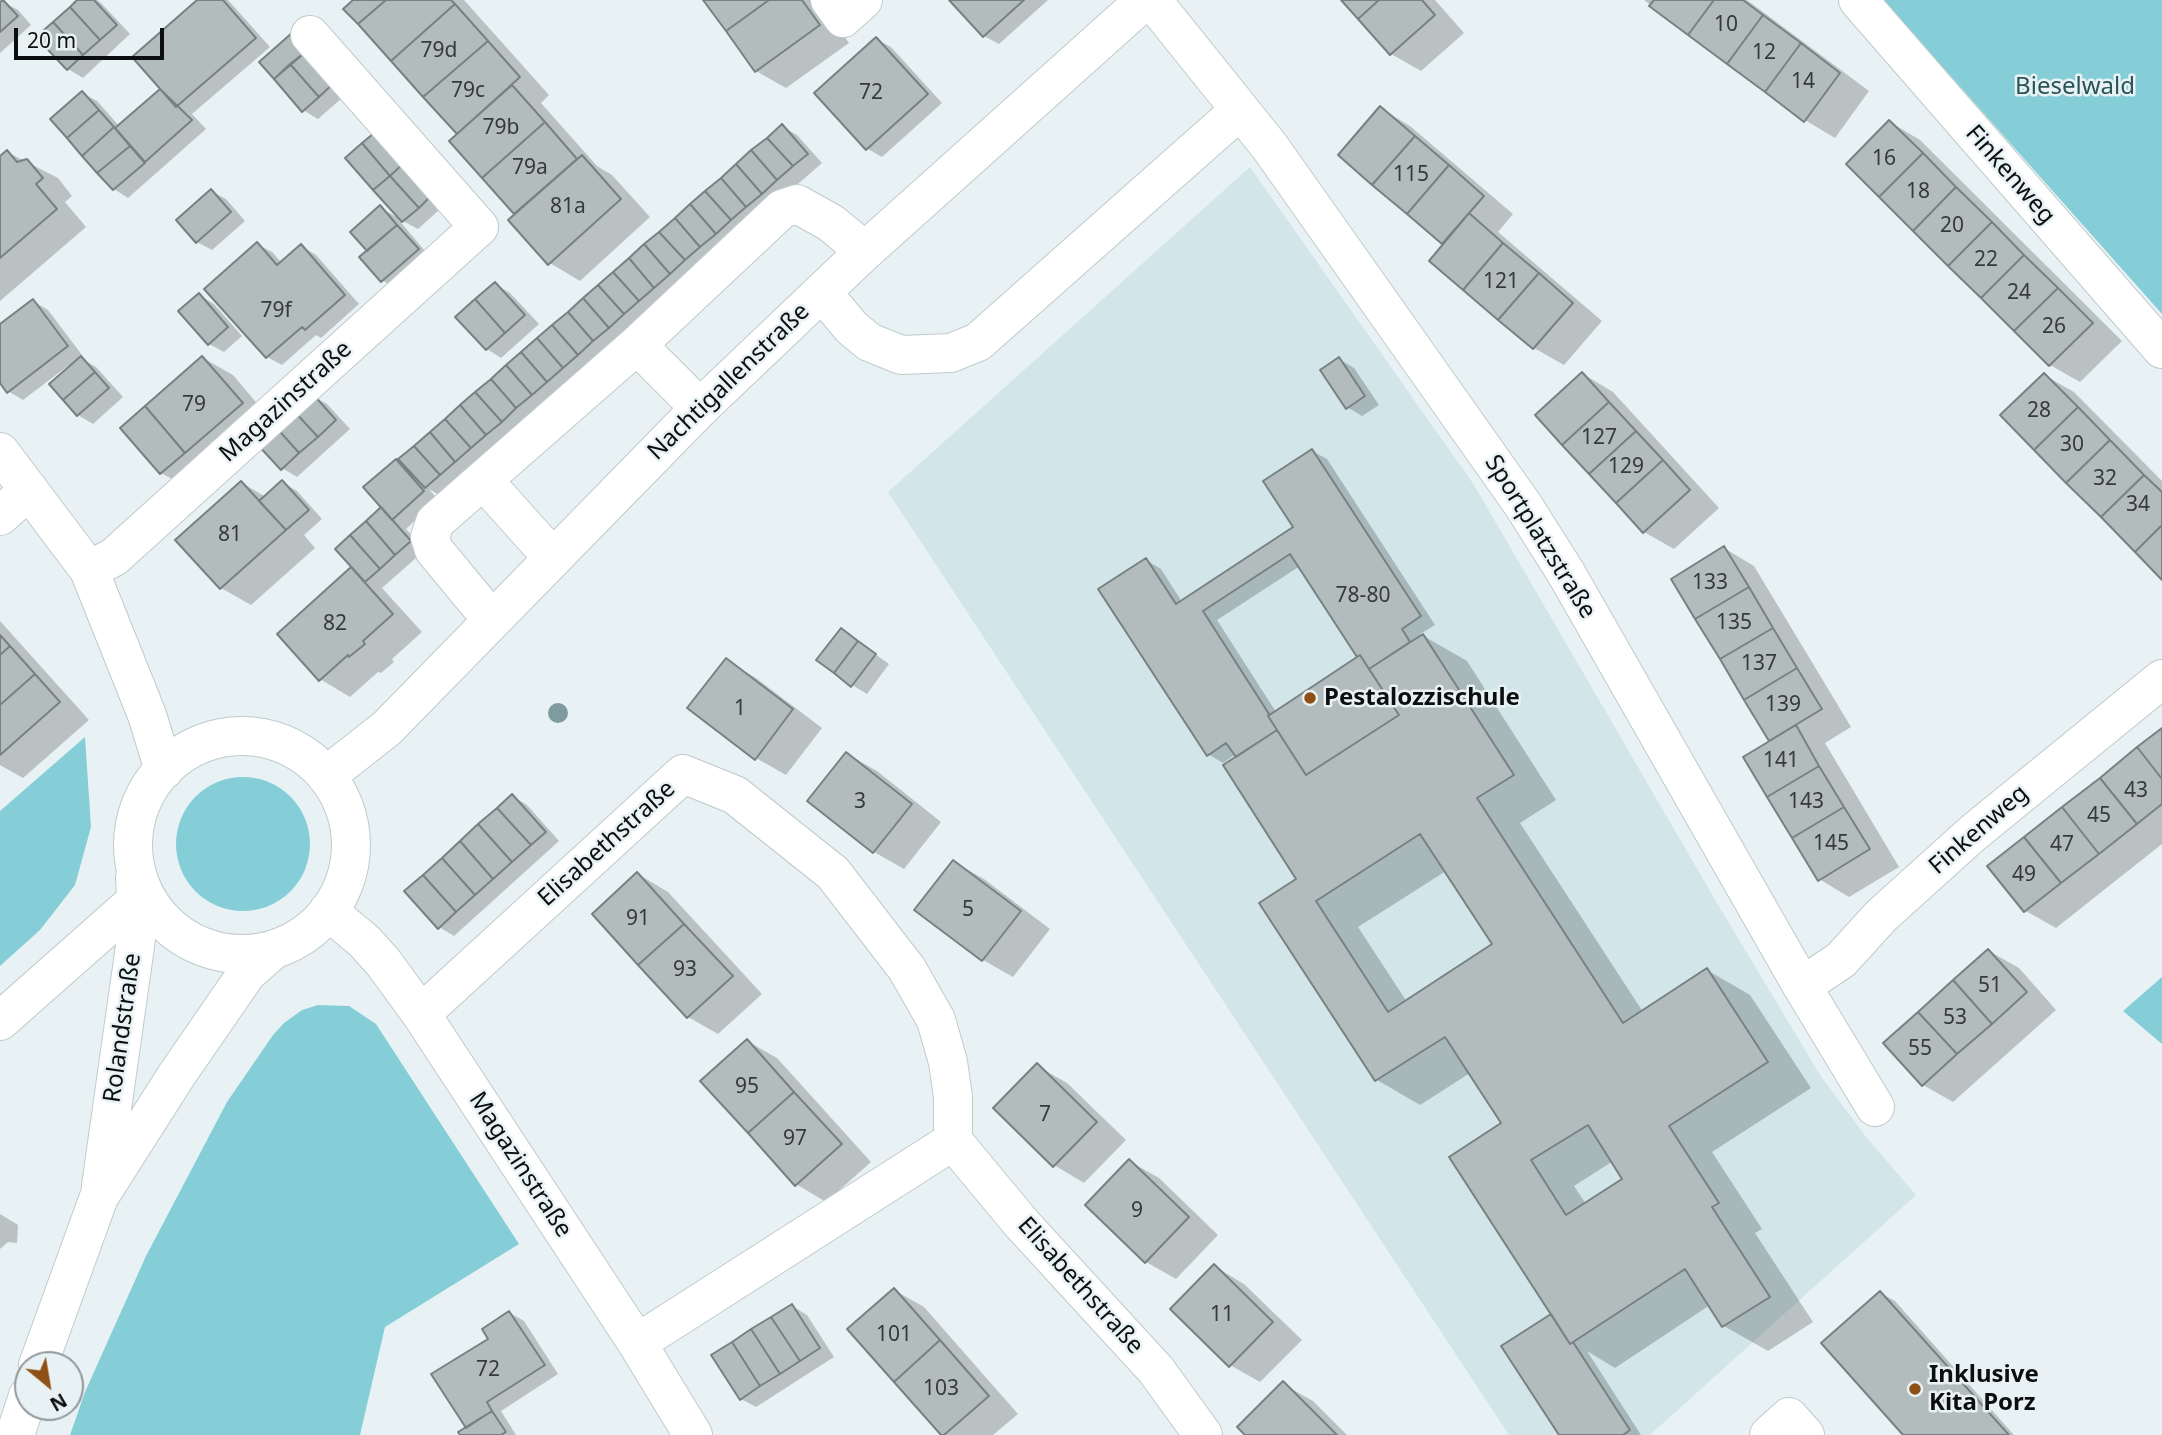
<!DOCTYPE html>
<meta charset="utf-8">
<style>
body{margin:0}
#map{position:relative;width:2162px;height:1435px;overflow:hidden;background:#e8f2f4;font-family:"Noto Sans",sans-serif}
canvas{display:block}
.north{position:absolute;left:14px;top:1351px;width:70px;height:70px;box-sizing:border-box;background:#e8f2f4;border:2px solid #909799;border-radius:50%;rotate:150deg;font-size:19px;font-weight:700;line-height:28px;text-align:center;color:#0c0f10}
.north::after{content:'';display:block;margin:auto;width:24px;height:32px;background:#8f5018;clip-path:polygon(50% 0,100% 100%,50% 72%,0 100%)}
.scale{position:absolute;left:14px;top:28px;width:150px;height:32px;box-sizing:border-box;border:4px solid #0c0f10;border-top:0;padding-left:9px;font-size:21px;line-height:24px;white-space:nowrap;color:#0c0f10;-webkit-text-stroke:5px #e8f2f4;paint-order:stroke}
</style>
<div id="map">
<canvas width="2162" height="1435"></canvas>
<div class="north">N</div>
<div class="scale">20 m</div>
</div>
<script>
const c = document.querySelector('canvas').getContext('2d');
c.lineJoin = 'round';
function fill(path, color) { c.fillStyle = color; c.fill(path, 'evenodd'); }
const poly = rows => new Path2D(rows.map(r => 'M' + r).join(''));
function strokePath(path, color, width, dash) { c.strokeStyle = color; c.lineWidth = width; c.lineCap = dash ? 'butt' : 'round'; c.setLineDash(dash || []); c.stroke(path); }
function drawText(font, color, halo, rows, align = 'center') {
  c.font = font + ' "Noto Sans",sans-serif'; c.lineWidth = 5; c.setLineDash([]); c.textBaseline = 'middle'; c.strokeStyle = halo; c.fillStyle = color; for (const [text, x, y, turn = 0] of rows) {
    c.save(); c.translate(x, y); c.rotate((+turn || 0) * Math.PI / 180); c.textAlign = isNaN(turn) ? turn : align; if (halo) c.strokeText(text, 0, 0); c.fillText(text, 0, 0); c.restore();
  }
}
fill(poly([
 [1250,167,1474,485,1717,903,1820,1075,1866,1137,1916,1195,1650,1435,1509,1435,888,492]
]), '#d2e5e8');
fill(poly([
 [1883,0,2162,0,2162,314],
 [85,737,91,827,75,885,40,930,0,966,0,811],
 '176 844a67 67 0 1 1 134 0a67 67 0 1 1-134 0Z',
 [2162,977,2162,1044,2123,1011],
 [318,1005,349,1006,376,1024,519,1244,385,1327,360,1435,70,1435,85,1392,146,1256,227,1102,273,1035,284,1023,302,1010]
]), '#86ced7');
fill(poly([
 [80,0,97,0,101,3,130,34,83,78,68,69],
 [200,0,228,0,270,47,192,114,206,129,128,198,114,189,82,93,97,101,120,127,163,89],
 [356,0,464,0,549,95,541,103,597,166,612,175,650,217,580,281,550,263,517,215,451,141,459,135],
 [705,0,818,0,849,43,786,88,756,71],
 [952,0,1048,0,999,44,984,36],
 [1344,0,1435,0,1464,33,1421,71,1391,54],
 [1644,0,1747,0,1869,91,1835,138,1805,120],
 [3,2,18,10,31,25,0,53,0,4],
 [876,39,891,47,942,103,882,157,868,149],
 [308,43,350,91,318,119,303,110],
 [1380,108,1410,126,1513,214,1498,232,1602,321,1564,365,1534,348,1445,244,1340,155],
 [1890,122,1920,140,2122,341,2080,382,2050,365,1848,164],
 [782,126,797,135,822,163,441,496,429,489,438,500,406,529,425,550,382,588,422,632,392,659,394,662,381,673,378,672,350,697,320,679,351,569,358,572,383,507,396,461,407,467],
 [379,131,449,201,418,229,397,218,432,259,397,289,382,280,369,251,381,208,400,219],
 [7,152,58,178,72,196,65,202,86,227,0,301,0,159],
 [211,191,226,199,245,221,212,250,197,242],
 [257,244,272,252,282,263,301,246,316,255,359,304,321,338,316,335,282,365,267,357],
 [495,284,510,293,539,324,501,358,487,349],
 [199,295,214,304,242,336,224,352,209,344],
 [33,301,48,310,82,355,79,357,96,367,123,397,93,424,78,415,51,384,71,367,69,365,23,400,8,391,0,381,0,326],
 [203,358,233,375,272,421,176,481,161,473,122,428],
 [1339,359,1354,368,1379,405,1362,416,1347,407],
 [1583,374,1613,392,1719,508,1674,549,1644,532],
 [2044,375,2074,392,2162,481,2162,577],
 [312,396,327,404,350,429,297,477,282,468],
 [1312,451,1327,459,1435,625,1420,634,1467,661,1556,800,1520,823,1643,1012,1707,970,1750,995,1811,1088,1712,1152,1762,1229,1755,1233,1813,1322,1768,1351,1724,1326,1710,1305,1615,1368,1587,1351,1641,1435,1562,1435,1553,1315,1503,1124,1470,1073,1420,1105,1377,1080,1261,904,1299,879,1239,756,1236,754,1223,763,1208,754,1146,560,1161,569,1182,602,1296,528],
 [1300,566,1360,658,1276,712,1217,620],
 [1446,871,1494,945,1407,1002,1358,927],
 [1613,1161,1625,1180,1586,1204,1574,1186],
 [282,482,297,491,322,519,304,535,315,548,251,605,221,588,242,483,266,497],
 [1724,548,1754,566,1851,727,1825,743,1899,867,1849,897,1819,879,1771,741,1673,580],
 [0,621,89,720,23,778,0,765],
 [841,630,889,664,867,694,852,685],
 [726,660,756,678,822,728,786,775,756,758],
 [2162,730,2162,844,2056,928,2026,911,1990,866],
 [847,754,877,771,941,822,904,869,874,852,810,801],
 [512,796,527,805,559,841,454,936,439,927],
 [954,862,984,879,1050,929,1013,977,983,960],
 [638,874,668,892,762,994,718,1034,688,1017],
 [1989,951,2019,968,2056,1010,1953,1102,1923,1085],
 [747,1041,777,1058,871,1162,826,1202,796,1184],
 [1037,1066,1067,1083,1126,1140,1084,1183,1054,1165],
 [1129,1161,1159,1178,1218,1235,1176,1279,1146,1262],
 [0,1214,18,1225,17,1243,8,1242,0,1249],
 [1214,1266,1244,1284,1302,1340,1260,1382,1230,1365],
 [894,1290,924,1307,1018,1414,993,1435,943,1435],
 [1880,1293,1895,1301,2014,1435,1905,1435],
 [792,1306,807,1315,834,1357,756,1407,741,1399],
 [510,1313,524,1321,558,1374,501,1411,516,1435,462,1435,469,1429,491,1339],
 [1283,1384,1313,1401,1347,1435,1248,1435]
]), '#0003');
const building = poly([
 [3,0,18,16,0,32,0,2,3,0],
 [77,0,94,0,117,25,100,40,70,7,77,0],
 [197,0,223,0,256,38,176,107,132,57,197,0],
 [353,0,386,0,358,24,343,9,353,0],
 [386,0,451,0,455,4,391,61,358,24,386,0],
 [703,0,769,0,726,31,703,0],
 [769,0,802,0,820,25,755,72,726,31,769,0],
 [949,0,1024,0,983,37,949,0],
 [1341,0,1379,0,1358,19,1341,0],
 [1379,0,1422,0,1435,15,1390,55,1358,19,1379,0],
 [1654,0,1714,0,1688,35,1649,6,1654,0],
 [1714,0,1743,0,1763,15,1727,64,1688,35,1714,0],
 [455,4,488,41,423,97,391,61,455,4],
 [70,7,100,40,83,55,53,22,70,7],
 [1763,15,1801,43,1765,92,1727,64,1763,15],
 [53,22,83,55,67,70,36,37,53,22],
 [293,32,308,50,274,79,259,62,293,32],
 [876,37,928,94,866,150,814,93,876,37],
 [488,41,520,77,457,134,423,97,488,41],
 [1801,43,1840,73,1804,122,1765,92,1801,43],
 [308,50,336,81,319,97,290,64,308,50],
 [290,64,319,97,302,112,274,79,290,64],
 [512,85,545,122,482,178,449,141,512,85],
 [160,89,192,120,145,162,115,128,160,89],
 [82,91,99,110,67,138,50,119,82,91],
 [1380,106,1415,136,1372,185,1338,155,1380,106],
 [99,110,114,127,82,156,67,138,99,110],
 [1889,120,1923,153,1879,197,1846,164,1889,120],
 [545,122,577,159,514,214,482,178,545,122],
 [782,124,808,154,793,166,767,138,782,124],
 [114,127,130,146,97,173,82,156,114,127],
 [379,129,407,160,390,176,362,143,379,129],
 [1415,136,1449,165,1407,214,1372,185,1415,136],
 [767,138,793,166,777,180,751,150,767,138],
 [362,143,390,176,373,190,345,158,362,143],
 [130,146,145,163,113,190,97,173,130,146],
 [7,150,17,162,27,159,43,178,36,184,57,209,0,258,0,156,7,150],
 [751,150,777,180,762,194,736,164,751,150],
 [1923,153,1956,187,1913,231,1879,197,1923,153],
 [582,155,621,199,548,265,508,220,582,155],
 [407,160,435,192,419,208,390,176,407,160],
 [736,164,762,194,746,207,721,178,736,164],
 [1449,165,1484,196,1442,244,1407,214,1449,165],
 [390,176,419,208,402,222,373,190,390,176],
 [721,178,746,207,731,220,705,191,721,178],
 [1956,187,1992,222,1948,266,1913,231,1956,187],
 [211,189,231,212,196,243,176,220,211,189],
 [705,191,731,220,716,234,690,204,705,191],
 [690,204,716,234,700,247,675,218,690,204],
 [380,205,397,225,367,251,350,232,380,205],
 [1469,213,1503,243,1463,290,1429,261,1469,213],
 [675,218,700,247,685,260,659,232,675,218],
 [1992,222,2024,255,1981,298,1948,266,1992,222],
 [397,225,419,249,381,282,359,257,397,225],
 [659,232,685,260,670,274,644,244,659,232],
 [257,242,277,265,301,244,345,295,305,330,302,327,266,358,204,289,257,242],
 [1503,243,1539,273,1498,320,1463,290,1503,243],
 [644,244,670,274,654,288,629,258,644,244],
 [2024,255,2058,288,2014,331,1981,298,2024,255],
 [629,258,654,288,639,301,613,272,629,258],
 [613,272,639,301,624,314,598,285,613,272],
 [1539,273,1573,303,1533,349,1498,320,1539,273],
 [495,282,525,315,505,333,475,299,495,282],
 [598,285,624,314,609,328,583,298,598,285],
 [2058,288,2093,323,2049,366,2014,331,2058,288],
 [199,293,228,327,208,345,178,311,199,293],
 [583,298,609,328,593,341,568,312,583,298],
 [33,299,68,346,7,393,0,383,0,324,33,299],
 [475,299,505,333,486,350,455,317,475,299],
 [568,312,593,341,578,355,552,325,568,312],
 [552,325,578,355,563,368,537,338,552,325],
 [537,338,563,368,547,382,521,352,537,338],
 [521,352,547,382,532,395,506,365,521,352],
 [81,356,95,372,63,400,49,384,81,356],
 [202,356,243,403,185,453,145,406,202,356],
 [1339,357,1365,396,1346,409,1320,370,1339,357],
 [506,365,532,395,516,408,491,379,506,365],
 [95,372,109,388,77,416,63,400,95,372],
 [1582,372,1609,402,1562,445,1535,415,1582,372],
 [2044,373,2078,407,2034,450,2000,415,2044,373],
 [491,379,516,408,502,422,475,392,491,379],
 [475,392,502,422,486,435,460,405,475,392],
 [312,393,336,420,318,437,293,410,312,393],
 [1609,402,1636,431,1589,474,1562,445,1609,402],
 [460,405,486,435,471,448,445,419,460,405],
 [145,406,185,453,160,474,120,428,145,406],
 [2078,407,2110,440,2066,483,2034,450,2078,407],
 [293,410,318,437,299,453,275,426,293,410],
 [445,419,471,448,455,462,430,432,445,419],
 [275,426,299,453,281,470,257,444,275,426],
 [1636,431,1663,460,1616,503,1589,474,1636,431],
 [430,432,455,462,440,475,414,446,430,432],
 [2110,440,2144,475,2101,517,2066,483,2110,440],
 [414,446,440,475,425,488,398,459,414,446],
 [1312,449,1421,616,1402,629,1410,642,1369,669,1360,655,1357,657,1290,554,1203,611,1269,714,1268,716,1277,730,1236,757,1226,743,1207,756,1098,589,1146,558,1176,604,1293,527,1263,481,1312,449],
 [396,459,424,491,392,520,363,487,396,459],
 [1663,460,1690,490,1643,533,1616,503,1663,460],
 [2144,475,2162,492,2162,525,2135,552,2101,517,2144,475],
 [282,480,309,510,286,530,259,501,282,480],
 [241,481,286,530,220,589,175,540,241,481],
 [381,507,411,541,395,555,366,521,381,507],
 [366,521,395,555,380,569,350,535,366,521],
 [2162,525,2162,580,2135,552,2162,525],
 [350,535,380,569,365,582,335,549,350,535],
 [1724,546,1749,587,1695,619,1671,579,1724,546],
 [351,567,393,614,363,641,365,644,349,657,348,655,319,681,277,634,351,567],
 [1749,587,1773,628,1720,659,1695,619,1749,587],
 [841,628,858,641,834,673,816,660,841,628],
 [1773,628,1797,668,1744,700,1720,659,1773,628],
 [1423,634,1514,775,1477,798,1623,1023,1707,968,1768,1062,1669,1126,1719,1203,1712,1207,1770,1297,1722,1327,1685,1269,1570,1344,1449,1157,1501,1123,1445,1037,1375,1081,1259,903,1296,879,1223,765,1277,730,1306,775,1399,715,1369,669,1423,634],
 [1420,834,1492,944,1388,1012,1316,901,1420,834],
 [1588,1125,1622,1179,1566,1215,1531,1160,1588,1125],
 [0,635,10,646,0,655,0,635],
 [858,641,876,654,851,687,834,673,858,641],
 [10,646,35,674,0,705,0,655,10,646],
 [1360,655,1399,715,1306,775,1268,716,1360,655],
 [726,658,793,709,755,760,687,708,726,658],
 [1797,668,1822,709,1769,741,1744,700,1797,668],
 [35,674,60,702,0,755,0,705,35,674],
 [1796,725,1819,766,1767,797,1743,757,1796,725],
 [2162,728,2162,779,2137,747,2162,728],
 [2137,747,2162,779,2162,804,2137,824,2100,778,2137,747],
 [846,752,912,804,873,853,807,801,846,752],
 [1819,766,1844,807,1792,838,1767,797,1819,766],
 [2100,778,2137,824,2099,854,2062,807,2100,778],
 [512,794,546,832,531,845,497,808,512,794],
 [1844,807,1870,849,1818,881,1792,838,1844,807],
 [2062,807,2099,854,2061,883,2024,837,2062,807],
 [497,808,531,845,512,862,478,824,497,808],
 [478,824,512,862,493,879,460,841,478,824],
 [2024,837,2061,883,2024,912,1987,866,2024,837],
 [460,841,493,879,475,895,442,858,460,841],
 [442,858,475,895,456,912,423,875,442,858],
 [953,860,1021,911,982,961,914,910,953,860],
 [637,872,684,924,638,965,592,914,637,872],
 [423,875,456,912,438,929,404,891,423,875],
 [684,924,733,976,687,1018,638,965,684,924],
 [1988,949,2027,992,1992,1024,1953,980,1988,949],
 [1953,980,1992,1024,1957,1054,1918,1012,1953,980],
 [1918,1012,1957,1054,1922,1086,1883,1043,1918,1012],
 [747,1039,794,1092,748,1133,700,1081,747,1039],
 [1037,1063,1097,1122,1053,1167,993,1108,1037,1063],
 [794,1092,842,1144,795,1186,748,1133,794,1092],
 [1129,1159,1189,1217,1145,1263,1085,1205,1129,1159],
 [1214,1264,1273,1322,1229,1367,1170,1309,1214,1264],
 [894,1288,940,1340,894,1382,847,1329,894,1288],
 [1880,1291,2009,1435,1903,1435,1821,1343,1880,1291],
 [792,1304,820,1348,800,1361,771,1317,792,1304],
 [509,1311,545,1365,487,1402,492,1411,466,1428,431,1374,488,1339,482,1329,509,1311],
 [1551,1314,1570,1344,1573,1342,1630,1430,1623,1435,1559,1435,1501,1346,1551,1314],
 [771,1317,800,1361,780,1374,751,1329,771,1317],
 [751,1329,780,1374,760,1386,732,1342,751,1329],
 [940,1340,989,1396,944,1435,941,1435,894,1382,940,1340],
 [732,1342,760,1386,740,1400,711,1355,732,1342],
 [1283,1381,1337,1435,1245,1435,1237,1427,1283,1381],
 [492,1411,506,1432,501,1435,460,1435,458,1432,492,1411]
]);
fill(building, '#b2bcbd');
strokePath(building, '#788182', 2);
const minor = poly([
 [830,0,843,18,863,0],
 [1152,0,1270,147,1523,505,1566,573,1802,986,1875,1107],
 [1858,0,2162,349],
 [822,292,851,327,869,342,901,355,951,353,978,342,1240,110],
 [637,345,700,408],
 [483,480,553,558],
 [0,516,29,490],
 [89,570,114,557,479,227,310,35],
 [492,620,434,550,430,537,435,522,637,345,782,209,797,204,831,223,865,251],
 [328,911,364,941,383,962,421,1014,637,1343,693,1435],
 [1802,986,1841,960,1881,916,1973,833,2162,679],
 [421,1014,683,774,735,795,833,873,907,969,936,1020,948,1062,953,1097,953,1141,1022,1224,1156,1370,1203,1435],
 [0,1021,137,900],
 [637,1343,953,1141],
 [1769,1435,1789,1417,1805,1435]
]);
const major = poly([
 [0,452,89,570,147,715,164,770],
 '133 845a109 109 0 1 1 218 0a109 109 0 1 1-218 0Z',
 [326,776,387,728,700,408,865,251,1145,0],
 [101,1186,138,925,135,878],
 [38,1365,99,1197,176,1076,247,973,273,950],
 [15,1435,28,1396]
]);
strokePath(minor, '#c0cacb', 40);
strokePath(major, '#c0cacb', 40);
strokePath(minor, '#fff', 38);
strokePath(major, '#fff', 38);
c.fillStyle = '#7e9b9f';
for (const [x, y] of [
 [558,713]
]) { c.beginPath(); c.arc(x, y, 10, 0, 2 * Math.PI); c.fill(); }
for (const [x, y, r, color] of [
 [1310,698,7,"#8f5018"],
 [1915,1389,7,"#8f5018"]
]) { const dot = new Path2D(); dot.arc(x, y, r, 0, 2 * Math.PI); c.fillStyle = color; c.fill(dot); strokePath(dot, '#e8f2f4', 2.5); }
drawText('21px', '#363a3b', null, [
 ["10",1726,25],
 ["79d",439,51],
 ["12",1764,53],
 ["14",1803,82],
 ["79c",468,91],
 ["72",871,93],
 ["79b",501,128],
 ["16",1884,159],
 ["79a",530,168],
 ["115",1411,175],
 ["18",1918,192],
 ["81a",568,207],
 ["20",1952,226],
 ["22",1986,260],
 ["121",1501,282],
 ["24",2019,293],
 ["79f",276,311],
 ["26",2054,327],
 ["79",194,405],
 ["28",2039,411],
 ["127",1599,438],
 ["30",2072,445],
 ["129",1626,467],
 ["32",2105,479],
 ["34",2138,505],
 ["81",230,535],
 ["133",1710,583],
 ["78-80",1363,596],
 ["135",1734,623],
 ["82",335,624],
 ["137",1759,664],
 ["139",1783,705],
 ["1",740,709],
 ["141",1781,761],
 ["43",2136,791],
 ["3",860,802],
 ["143",1806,802],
 ["45",2099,816],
 ["145",1831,844],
 ["47",2062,845],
 ["49",2024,875],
 ["5",968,910],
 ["91",638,919],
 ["93",685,970],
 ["51",1990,986],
 ["53",1955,1018],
 ["55",1920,1049],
 ["95",747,1087],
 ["7",1045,1115],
 ["97",795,1139],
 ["9",1137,1211],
 ["11",1222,1315],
 ["101",894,1335],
 ["72",488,1370],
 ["103",941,1389]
]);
drawText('24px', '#285459', '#e8f2f4', [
 ["Bieselwald",2075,87]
]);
drawText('24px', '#0c0f10', '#e8f2f4', [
 ["Finkenweg",2010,175,49],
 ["Nachtigallenstraße",729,382,-44],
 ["Magazinstraße",286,402,-42],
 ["Sportplatzstraße",1540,537,58],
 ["Finkenweg",1979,830,-41],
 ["Elisabethstraße",607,844,-42],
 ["Rolandstraße",123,1028,-82],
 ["Magazinstraße",520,1165,57],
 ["Elisabethstraße",1080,1286,48]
]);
drawText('bold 24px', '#0c0f10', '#e8f2f4', [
 ["Pestalozzischule",1324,698],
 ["Inklusive",1929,1375],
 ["Kita Porz",1929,1403]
], 'left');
</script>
